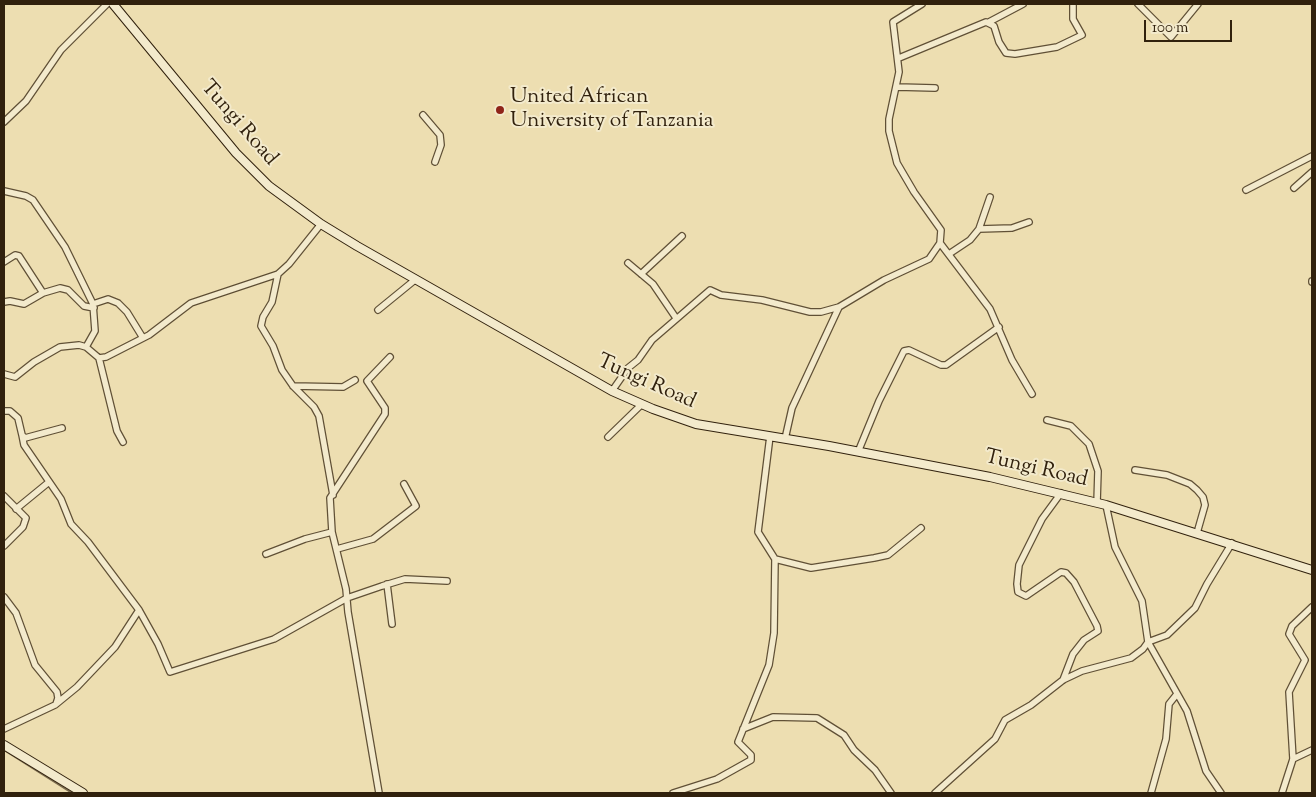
<!DOCTYPE html>
<style>
body{margin:0}
#map{position:relative;width:1316px;height:797px;overflow:hidden;background:#eddeb1;font-family:"Sorts Mill Goudy",serif}
canvas{display:block}
.frame{position:absolute;inset:0;border:5px solid #31210d;pointer-events:none}
.scale{position:absolute;left:1144px;top:20px;width:88px;height:22px;box-sizing:border-box;border:2px solid #31210d;border-top:0;padding-left:6px;font-size:15px;line-height:18px;white-space:nowrap;color:#31210d;-webkit-text-stroke:4px #f3eacc;paint-order:stroke}
</style>
<div id="map">
<canvas width="1316" height="797"></canvas>
<div class="frame"></div>
<div class="scale">100 m</div>
</div>
<script>
const c = document.querySelector('canvas').getContext('2d');
c.lineJoin = 'round';
const poly = rows => new Path2D(rows.map(r => 'M' + r).join(''));
function strokePath(path, color, width, dash) { c.strokeStyle = color; c.lineWidth = width; c.lineCap = dash ? 'butt' : 'round'; c.setLineDash(dash || []); c.stroke(path); }
function drawText(font, color, halo, rows, align = 'center') {
  c.font = font + ' "Sorts Mill Goudy",serif'; c.lineWidth = 4; c.setLineDash([]); c.textBaseline = 'middle'; c.strokeStyle = halo; c.fillStyle = color; for (const [text, x, y, turn = 0] of rows) {
    c.save(); c.translate(x, y); c.rotate((+turn || 0) * Math.PI / 180); c.textAlign = isNaN(turn) ? turn : align; if (halo) c.strokeText(text, 0, 0); c.fillText(text, 0, 0); c.restore();
  }
}
strokePath(poly([
 [4,750,72,793]
]), '#7b6c4e', 2);
const street = poly([
 [1138,4,1171,37,1198,4],
 [989,22,1023,4],
 [899,58,986,22,994,26,999,42,1006,53,1015,54,1057,47,1082,35,1073,19,1073,4],
 [897,87,935,88],
 [423,115,440,135,441,145,435,162],
 [4,122,26,101,61,50,107,4],
 [1294,188,1312,172],
 [1246,190,1312,156],
 [4,191,26,196,33,200,65,247,93,304,95,331,86,347],
 [979,229,990,197],
 [940,243,990,309,1012,360,1032,394],
 [949,254,970,240,979,229,1012,228,1029,222],
 [4,262,15,255,19,256,43,293],
 [628,263,653,284,676,318],
 [278,274,272,302,263,317,261,326,273,346,282,370,293,386,314,407,319,416,333,495],
 [641,274,682,236],
 [1312,282,1312,281],
 [4,302,10,301,24,304,43,293,60,288,68,290,84,306,94,308],
 [93,304,108,299,118,303,127,312,143,338],
 [378,310,416,279],
 [99,358,117,431,123,442],
 [4,374,15,377,34,362,60,347,79,345,86,347,99,358,106,357,149,335,191,303,278,274,289,264,321,224],
 [293,386,343,387,355,380],
 [612,391,628,368,638,360,652,340,710,290,721,295,762,300,810,312,821,312,839,307],
 [4,411,10,411,18,418,22,435,25,438,62,428],
 [1047,420,1071,426,1089,444,1098,471,1097,503],
 [22,435,24,445,61,499,71,524,88,542,139,610,158,644,170,672,274,639,347,598,382,586,405,579,447,581],
 [770,436,758,532,775,559,811,568,874,558,888,555,921,528],
 [608,437,642,404],
 [785,439,792,408,839,307,884,280,929,259,940,243,941,230,914,192,897,163,889,131,889,119,899,72,893,22,922,4],
 [858,452,879,401,904,351,909,350,941,365,946,365,999,327],
 [1135,470,1167,475,1190,484,1197,490,1203,497,1205,505,1197,533],
 [1061,493,1042,519,1019,565,1017,584,1018,592,1026,596,1061,572,1066,573,1074,582,1097,626,1098,631,1084,640,1073,654,1063,680],
 [4,496,26,518,23,527,4,546],
 [1106,505,1115,547,1142,601,1148,642,1187,711,1206,771,1221,793],
 [16,509,49,482],
 [337,549,373,539,416,506,404,484],
 [266,554,305,539,332,532],
 [387,584,392,624],
 [4,597,16,613,35,665,57,692,58,698,56,704],
 [4,729,55,705,77,687,115,647,139,610],
 [743,729,773,717,817,718,844,735,854,750,875,770,891,793],
 [1293,759,1312,750],
 [379,793,348,612,346,589,332,532,330,498,385,414,385,408,367,381,390,357],
 [673,793,717,779,751,760,751,755,738,742,769,665,774,633,775,559],
 [935,793,995,739,1005,720,1031,705,1063,680,1082,671,1131,658,1143,649,1148,642,1167,635,1195,608,1207,584,1232,543],
 [1151,793,1166,739,1169,704,1177,694],
 [1282,793,1293,759,1289,692,1305,660,1289,634,1292,626,1312,607]
]);
const secondary = poly([
 [113,4,236,153,269,186,321,224,357,246,612,391,653,409,696,424,829,446,990,477,1106,505,1312,570],
 [4,745,83,793]
]);
strokePath(street, '#605036', 8);
strokePath(secondary, '#31210d', 10);
strokePath(street, '#f3eacc', 5.5);
strokePath(secondary, '#f3eacc', 8);
for (const [x, y, r, color] of [
 [500,110,5,"#8f2418"]
]) { const dot = new Path2D(); dot.arc(x, y, r, 0, 2 * Math.PI); c.fillStyle = color; c.fill(dot); strokePath(dot, '#f3eacc', 2); }
drawText('21px', '#31210d', '#f3eacc', [
 ["United African",510,98],
 ["University of Tanzania",510,122]
], 'left');
drawText('21px', '#31210d', '#f3eacc', [
 ["Tungi Road",238,124,49],
 ["Tungi Road",646,383,24],
 ["Tungi Road",1036,470,13]
]);
</script>
